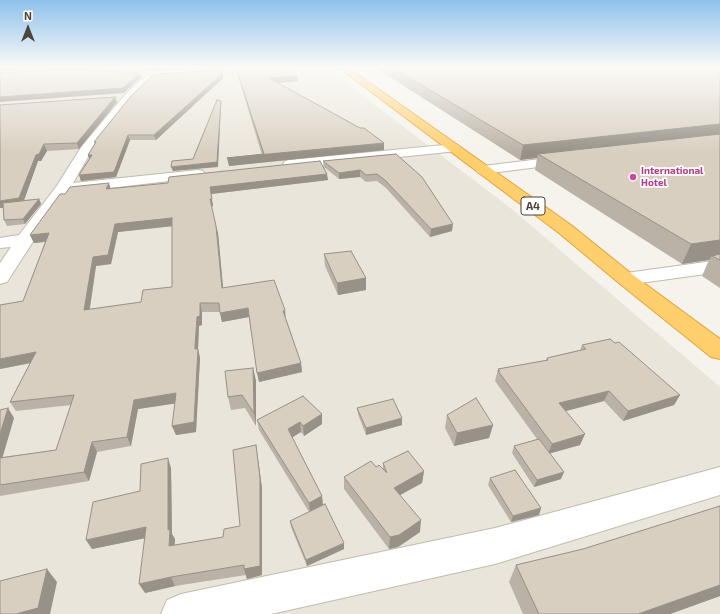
<!DOCTYPE html>
<style>
body{margin:0}
#map{position:relative;width:720px;height:614px;overflow:hidden;background:#f6f3ec;font-family:"Exo 2",sans-serif}
canvas{display:block}
.north{position:absolute;left:8px;top:8px;width:40px;height:40px;-webkit-text-stroke:3px #fff;paint-order:stroke;rotate:0deg;font-size:11px;font-weight:700;line-height:16px;text-align:center;color:#4b4439}
.north::after{content:'';display:block;margin:auto;width:14px;height:18px;background:#4b4439;clip-path:polygon(50% 0,100% 100%,50% 72%,0 100%)}
</style>
<div id="map">
<canvas width="720" height="614"></canvas>
<div class="north">N</div>
</div>
<script>
const c = document.querySelector('canvas').getContext('2d');
c.lineJoin = 'round';
function fill(path, color) { c.fillStyle = color; c.fill(path, 'evenodd'); }
const poly = rows => new Path2D(rows.map(r => 'M' + r).join(''));
function strokePath(path, color, width, dash) { c.strokeStyle = color; c.lineWidth = width; c.lineCap = dash ? 'butt' : 'round'; c.setLineDash(dash || []); c.stroke(path); }
function drawText(font, color, halo, rows, align = 'center') {
  c.font = font + ' "Exo 2",sans-serif'; c.lineWidth = 3.5; c.setLineDash([]); c.textBaseline = 'middle'; c.strokeStyle = halo; c.fillStyle = color; for (const [text, x, y, turn = 0] of rows) {
    c.save(); c.translate(x, y); c.rotate((+turn || 0) * Math.PI / 180); c.textAlign = isNaN(turn) ? turn : align; if (halo) c.strokeText(text, 0, 0); c.fillText(text, 0, 0); c.restore();
  }
}
fill(poly([
 [0,67,325,67,513,210,720,387,720,614,0,614]
]), '#eae5da');
const street = poly([
 [66,67,75,67,67,72,63,70,66,67],
 [149,72,152,72,156,74,131,99,92,150,73,183,198,170,203,171,205,174,203,177,67,193,34,240,7,282,0,284,0,263,11,247,0,248,0,238,19,235,56,187,82,146,125,95,149,72],
 [454,144,458,145,460,148,458,151,290,168,285,167,283,164,285,161,290,160,454,144],
 [565,156,570,157,572,160,570,163,483,174,478,173,476,170,478,167,483,166,565,156],
 [720,260,720,272,626,285,619,283,616,279,619,275,626,273,720,260],
 [720,467,720,495,495,564,271,614,161,614,167,600,181,594,495,528,720,467]
]);
const secondary = poly([
 [239,67,285,67,281,69,152,76,110,75,106,73,110,71,152,72,239,67]
]);
const highway = poly([
 [338,67,347,67,571,225,633,275,720,339,720,359,711,357,619,283,559,233,338,67]
]);
strokePath(street, '#c2bbae', 2);
strokePath(secondary, '#d6c79b', 2);
strokePath(highway, '#e0a43c', 2);
fill(street, '#fff');
fill(secondary, '#fff3cd');
fill(highway, '#ffcf6e');
fill(poly([
 [76,67,214,67,152,70],
 [374,67,720,67,720,288,702,276,709,260,682,264,535,170,537,158,520,160],
 [236,68,297,76,298,81,277,83,384,150,229,166,262,155,237,73],
 [223,74,223,78,156,140,130,140,116,177,81,181,79,175,89,159,88,155,95,144,94,142],
 [115,97,117,102,79,149,47,151,41,161,38,161,24,200,39,199,41,204,25,224,7,226,4,220,3,208,0,208,0,105],
 [396,154,452,231,430,237,386,188,377,181,366,182,360,177,339,179,324,167,328,180,211,194,213,206,211,207,218,233,223,288,286,319,301,363,302,372,259,382,249,317,222,322,220,312,202,312,202,325,199,326,198,349,200,358,196,432,176,435,172,426,175,403,138,409,131,446,97,452,89,481,0,496,0,410,14,418,2,457,56,450,71,405,16,411,10,402,30,363,0,369,0,305,23,301,45,242,34,243,30,235,111,189,324,167,323,161],
 [172,226,172,287,141,302,90,309,96,266,111,264,118,232],
 [324,254,366,278,366,290,338,295,325,266],
 [582,345,680,395,674,405,623,421,604,401,565,411,580,445,550,453,561,479,534,487,512,453,514,446,537,439,495,381,498,369,546,360,547,358,580,350],
 [253,368,256,381,256,426,245,408,231,410,228,397],
 [357,408,402,418,402,425,366,435,358,414],
 [322,414,322,424,304,436,301,432,292,437,322,496,323,505,344,549,307,566,291,527,290,521,309,512,259,430,257,420],
 [447,415,493,425,489,438,454,446,445,428],
 [256,445,262,488,262,575,247,579,246,575,175,586,145,593,145,538,92,549,140,491,171,468,172,534,175,539,174,545,223,537,240,526],
 [383,463,424,471,422,483,400,495,420,532,398,547,389,549,344,489,344,477,376,467,383,469],
 [490,478,541,508,539,515,511,522,488,485],
 [720,506,720,596,670,614,523,614,509,582,516,565,583,549]
]), '#bab2a6');
fill(poly([
 [0,67,60,67,0,71],
 [151,67,214,67,152,70],
 [222,70,223,78,156,140,154,135],
 [140,73,141,77,124,93,0,102,0,97],
 [297,76,298,81,269,84,269,78],
 [115,97,117,102,79,149,77,143],
 [221,101,221,104,218,167,173,171,171,167,217,162],
 [720,124,720,138,538,154,537,158,520,160,523,145],
 [128,135,130,140,116,177,81,181,79,175],
 [384,143,384,150,229,166,227,158],
 [44,144,47,151,41,161,38,161,22,206,0,208,0,201],
 [88,155,92,155,90,160],
 [360,170,360,177,339,179,339,173],
 [327,174,328,180,211,194,213,206,211,207,210,199,210,187],
 [109,183,111,190,106,189],
 [39,199,41,204,25,224,23,219],
 [172,218,174,226,118,232,111,264,96,266,88,319,84,310,93,257,115,224],
 [453,224,452,231,430,237,431,229],
 [216,226,218,233,224,297,222,288],
 [49,233,52,241,34,243,30,235],
 [720,240,720,259,712,256,709,260,682,264,691,244],
 [366,278,366,290,338,295,337,283],
 [200,303,202,312,202,325,199,326,198,349,200,358,196,432,176,435,172,426,195,349,197,317],
 [248,308,249,317,222,322,220,313],
 [285,310,286,319,283,311],
 [36,352,41,361,0,369,0,359],
 [301,363,302,372,259,382,257,373],
 [253,368,256,381,256,426,254,413],
 [609,391,604,401,555,414,559,403],
 [176,393,179,403,138,409,131,446,127,437,134,400],
 [680,395,674,405,623,421,628,411],
 [8,408,14,418,0,466,0,434],
 [322,414,322,424,304,436,303,426],
 [402,418,402,425,366,435,366,428],
 [300,422,301,432,290,439,288,429],
 [493,425,489,438,454,446,457,433],
 [585,434,580,445,548,454,552,444],
 [92,442,97,452,89,481,84,472],
 [256,445,262,488,262,575,247,579,244,569],
 [168,458,171,468,172,534,175,539,174,555,169,546,168,530],
 [424,471,422,483,393,499,394,488],
 [564,472,561,479,534,487,537,480],
 [322,496,323,506,310,513,309,503],
 [541,508,539,515,511,522,513,516],
 [421,520,420,532,398,547,389,549,390,537],
 [146,527,151,537,92,549,86,540],
 [344,543,344,549,307,566,306,560],
 [47,569,57,582,50,614,16,614],
 [171,577,175,586,145,593,139,584],
 [720,585,720,596,670,614,638,614]
]), '#979187');
const building = poly([
 [252,67,286,67,297,76,269,78,360,128,364,128,384,143,227,158,264,154,236,68,252,67],
 [391,67,720,67,720,124,523,145,391,67],
 [66,69,140,73,123,88,0,97,0,73,66,69],
 [222,70,222,74,154,135,128,135,114,172,79,175,92,155,88,155,96,142,94,142,131,96,154,74,222,70],
 [115,97,77,143,44,144,39,154,36,155,19,198,0,201,0,105,115,97],
 [217,100,221,101,217,162,171,167,172,161,193,159,217,100],
 [720,134,720,240,691,244,538,154,720,134],
 [396,154,422,177,453,224,431,229,386,181,377,174,366,175,360,170,339,173,323,161,396,154],
 [320,161,327,174,210,187,212,199,210,199,216,226,222,288,274,280,285,310,283,311,301,363,257,373,248,308,220,313,219,303,200,303,200,316,197,317,195,347,195,349,198,349,194,422,172,426,176,393,134,400,127,437,92,442,84,472,0,485,0,458,56,450,74,395,10,402,36,352,0,359,0,305,23,301,49,233,30,235,60,194,65,194,70,187,109,183,106,189,168,183,169,177,320,161],
 [172,218,172,287,143,290,141,302,84,310,93,257,108,255,115,224,172,218],
 [39,199,23,219,4,220,3,203,39,199],
 [351,251,366,278,337,283,324,254,351,251],
 [720,254,720,260,712,256,720,254],
 [610,339,615,343,619,342,680,395,628,411,609,391,559,403,585,434,552,444,498,371,500,371,498,369,548,360,547,358,586,349,582,345,610,339],
 [253,368,254,413,242,395,228,397,225,371,253,368],
 [303,396,322,414,303,426,300,422,288,429,322,496,309,503,257,420,303,396],
 [476,398,493,425,457,433,447,415,476,398],
 [393,399,402,418,366,428,357,408,393,399],
 [8,408,0,434,0,410,8,408],
 [539,439,564,472,537,480,514,446,539,439],
 [256,445,260,478,260,566,244,569,244,565,171,577,139,584,146,527,86,540,93,502,140,491,141,464,168,458,168,530,170,529,169,546,223,537,224,529,240,526,233,450,256,445],
 [408,451,424,471,394,488,421,520,399,535,390,537,344,477,371,461,376,467,379,465,387,473,383,463,408,451],
 [515,470,541,508,513,516,490,478,515,470],
 [325,504,344,543,306,560,290,521,325,504],
 [720,506,720,585,638,614,539,614,516,565,583,549,720,506],
 [47,569,38,608,16,614,0,614,0,581,47,569]
]);
fill(building, '#d8cfc1');
strokePath(building, '#979187', 1);
const sky = c.createLinearGradient(0, 0, 0, 153);
sky.addColorStop(0, '#8fc1ec');
sky.addColorStop(0.44, '#fbfaf6');
sky.addColorStop(1, '#fbfaf600');
c.fillStyle = sky;
c.fillRect(0, 0, 720, 153);
for (const [x, y, r, color] of [
 [633,177,4,"#d1479c"]
]) { const dot = new Path2D(); dot.arc(x, y, r, 0, 2 * Math.PI); c.fillStyle = color; c.fill(dot); strokePath(dot, '#fff', 1.5); }
drawText('bold 10px', '#b23c85', '#fff', [
 ["International",641,171],
 ["Hotel",641,183]
], 'left');
for (const [x, y, w] of [
 [533,206,24]
]) { const box = new Path2D(); box.roundRect(x - w / 2, y - 9, w, 18, 3); c.fillStyle = '#fff'; c.fill(box); strokePath(box, '#4b4439', 1); }
drawText('bold 11px', '#4b4439', null, [
 ["A4",533,206]
]);
</script>
